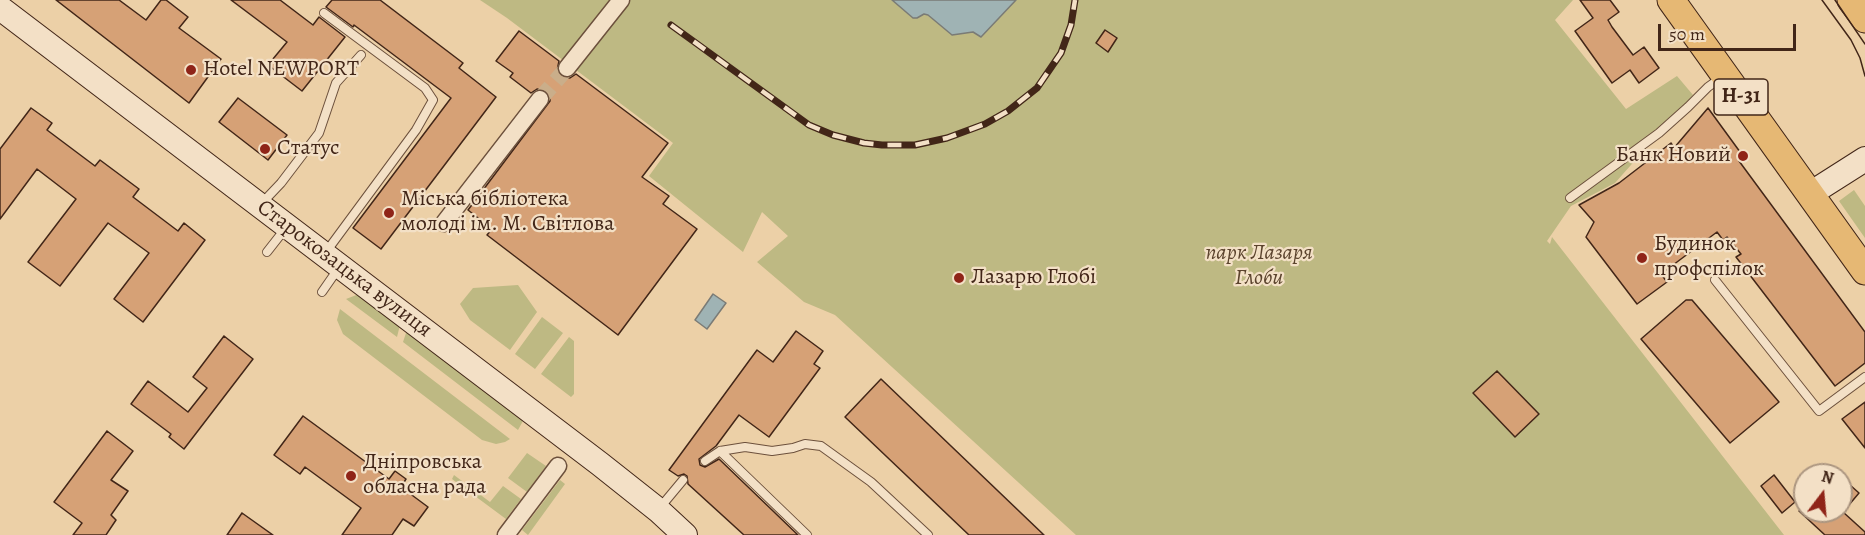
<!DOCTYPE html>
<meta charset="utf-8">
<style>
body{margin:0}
#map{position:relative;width:1865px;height:535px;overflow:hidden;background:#ecd0a7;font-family:Alegreya,serif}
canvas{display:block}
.north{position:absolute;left:1793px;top:463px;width:60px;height:60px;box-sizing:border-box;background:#f3e0c6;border:2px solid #ac9680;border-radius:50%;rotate:16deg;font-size:16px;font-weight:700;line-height:24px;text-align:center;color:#422618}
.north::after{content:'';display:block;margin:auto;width:21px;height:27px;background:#8f2418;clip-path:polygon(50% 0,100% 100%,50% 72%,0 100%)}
.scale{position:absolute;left:1658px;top:24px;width:138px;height:27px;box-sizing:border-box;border:3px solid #422618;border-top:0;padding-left:8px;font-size:18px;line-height:21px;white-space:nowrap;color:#422618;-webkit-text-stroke:4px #f3e0c6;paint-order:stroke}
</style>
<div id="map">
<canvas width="1865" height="535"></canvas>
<div class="north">N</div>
<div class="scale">50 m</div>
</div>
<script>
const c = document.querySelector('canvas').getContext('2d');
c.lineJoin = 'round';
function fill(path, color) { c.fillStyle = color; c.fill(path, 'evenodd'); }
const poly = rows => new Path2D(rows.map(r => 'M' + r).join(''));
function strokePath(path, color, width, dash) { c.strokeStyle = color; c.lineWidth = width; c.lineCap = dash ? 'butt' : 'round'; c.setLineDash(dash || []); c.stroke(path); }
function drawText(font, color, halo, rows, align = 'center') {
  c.font = font + ' Alegreya,serif'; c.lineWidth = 4.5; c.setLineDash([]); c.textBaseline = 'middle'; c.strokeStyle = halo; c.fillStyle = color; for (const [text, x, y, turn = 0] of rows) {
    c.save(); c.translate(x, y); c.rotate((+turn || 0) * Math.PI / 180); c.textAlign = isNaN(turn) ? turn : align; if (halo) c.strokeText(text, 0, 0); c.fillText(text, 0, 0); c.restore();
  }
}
fill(poly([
 [480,0,892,0,913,18,917,18,924,14,928,15,952,35,973,32,981,36,1016,0,1573,0,1555,20,1626,109,1677,76,1693,95,1615,183,1571,206,1547,241,1550,244,1552,237,1784,535,1076,535,835,315,804,302,757,262,788,236,762,212,743,252,649,176,673,143,507,18],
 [1854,190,1865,206,1865,238,1839,201],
 [518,285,537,312,510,350,470,320,460,304,473,288],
 [359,294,400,325,397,337,346,299],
 [340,309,510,439,505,442,496,444,482,440,343,334,337,320],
 [542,317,563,333,535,369,515,354],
 [407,330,524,419,518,430,403,342],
 [569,337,574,341,574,394,571,397,541,374],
 [527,453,546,466,527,492,508,478],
 [454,475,490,502,503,486,521,499,506,519,452,479],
 [560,480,565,484,528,535,522,530]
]), '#beb983');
const water = poly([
 [892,0,1016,0,981,37,973,32,952,35,928,15,924,14,917,18,913,18,892,0],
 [713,294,726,303,707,329,695,320,713,294]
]);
fill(water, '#9fb3b4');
strokePath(water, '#7a7b76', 1.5);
const building = poly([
 [56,0,119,0,146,20,161,0,166,0,188,17,179,28,221,59,189,103,56,0],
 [231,0,280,0,313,25,319,17,345,37,302,91,268,65,287,42,231,0],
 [332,0,380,0,463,63,459,68,496,97,381,249,353,228,451,98,354,25,353,27,326,7,332,0],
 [1580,0,1610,0,1619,12,1608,20,1612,27,1633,55,1644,47,1659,68,1639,83,1630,70,1612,83,1575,31,1593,18,1580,0],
 [1105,30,1117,38,1108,52,1096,43,1105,30],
 [519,31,559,61,557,71,561,77,570,78,576,74,668,143,642,177,669,196,663,204,697,229,618,335,487,235,492,229,468,210,550,101,550,96,546,90,537,89,531,93,510,77,513,73,496,61,519,31],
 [238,98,287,135,268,160,219,122,238,98],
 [31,108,52,123,47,130,95,166,100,160,139,189,133,197,178,231,184,223,205,240,143,322,114,299,149,253,108,223,60,286,28,262,76,199,37,169,0,219,0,149,31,108],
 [1708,108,1743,156,1739,161,1865,332,1865,363,1835,386,1736,257,1741,254,1727,237,1723,240,1717,232,1661,274,1667,282,1637,304,1586,237,1594,222,1579,205,1619,183,1671,143,1674,148,1708,108],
 [1686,300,1692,300,1779,402,1730,443,1641,339,1686,300],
 [796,331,823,351,814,364,820,368,769,437,739,415,716,446,699,459,700,465,705,467,719,459,798,535,744,535,688,484,687,476,684,474,678,476,669,470,757,350,773,362,796,331],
 [224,336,253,359,184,449,169,437,171,434,131,404,148,381,188,412,207,388,193,377,224,336],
 [1497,371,1539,414,1515,437,1473,393,1497,371],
 [881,379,1044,535,969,535,845,417,881,379],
 [1865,402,1865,448,1842,419,1865,402],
 [303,416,389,479,395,471,406,479,401,487,428,507,414,526,403,519,392,535,342,535,361,508,305,467,300,474,274,455,303,416],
 [107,431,133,451,111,480,128,491,111,515,116,520,106,535,73,535,82,523,54,502,107,431],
 [1774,475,1795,502,1782,513,1761,486,1774,475],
 [1841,477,1859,493,1843,512,1865,532,1865,535,1825,535,1799,511,1841,511,1841,477],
 [242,513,273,535,227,535,242,513]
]);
fill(building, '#d6a176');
strokePath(building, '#422618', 1.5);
strokePath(poly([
 [540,99,567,68]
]), '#caae8a', 16, [16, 8]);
const lane = poly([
 [324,13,425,88,433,100,416,130,326,252],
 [1570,198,1659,133,1688,107,1708,87,1722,77],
 [262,203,281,183,319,133,336,83,361,55],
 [267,252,285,229],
 [1715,280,1819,411,1865,377],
 [322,292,338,269],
 [720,451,807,535],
 [705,461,720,451,745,447,772,451,793,448,805,444,821,446,871,482,928,535],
 [658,510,683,480]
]);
const street = poly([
 [567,68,621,0],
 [444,223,540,99],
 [506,535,558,466]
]);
const secondary = poly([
 [0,8,600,464,658,510,685,535],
 [1810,194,1865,159]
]);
const primary = poly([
 [1671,0,1865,271],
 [1851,0,1865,19]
]);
strokePath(lane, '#6c503c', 10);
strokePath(street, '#6c503c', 19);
strokePath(secondary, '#422618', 26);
strokePath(primary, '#422618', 29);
strokePath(lane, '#f3e0c6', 8);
strokePath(street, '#f3e0c6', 16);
strokePath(secondary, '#f3e0c6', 24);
strokePath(primary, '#e6b874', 27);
strokePath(poly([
 [1822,0,1851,40,1860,58,1865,76],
 [1835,0,1865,44]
]), '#422618', 1.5);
const rail = poly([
 [671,25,809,125,833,135,864,143,882,145,915,145,947,138,985,124,1008,111,1037,88,1061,53,1071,25,1075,0]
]);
strokePath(rail, '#422618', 7);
strokePath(rail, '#f3e0c6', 4.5, [14]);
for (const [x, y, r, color] of [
 [191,70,6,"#8f2418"],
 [265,149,6,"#8f2418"],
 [1743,156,6,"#8f2418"],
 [389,213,6,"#8f2418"],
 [1642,258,6,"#8f2418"],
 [959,278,6,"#8f2418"],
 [351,476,6,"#8f2418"]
]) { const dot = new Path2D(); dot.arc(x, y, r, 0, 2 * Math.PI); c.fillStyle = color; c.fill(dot); strokePath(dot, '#f3e0c6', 2); }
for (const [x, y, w] of [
 [1741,97,54]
]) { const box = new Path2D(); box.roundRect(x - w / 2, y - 18, w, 36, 4.5); c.fillStyle = '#f3e0c6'; c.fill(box); strokePath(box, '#422618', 1.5); }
drawText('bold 21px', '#422618', null, [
 ["Н-31",1741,97]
]);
drawText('22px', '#422618', '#f3e0c6', [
 ["Hotel NEWPORT",203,70],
 ["Статус",277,149],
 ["Банк Новий",1731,156,"right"],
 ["Міська бібліотека",401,200],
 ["молоді ім. М. Світлова",401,225],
 ["Будинок",1654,245],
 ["профспілок",1654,270],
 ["Лазарю Глобі",971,278],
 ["Дніпровська",363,463],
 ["обласна рада",363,488]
], 'left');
drawText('italic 22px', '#5b432d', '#f3e0c6', [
 ["парк Лазаря",1259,254],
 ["Глоби",1259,279]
]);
drawText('22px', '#422618', '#f3e0c6', [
 ["Старокозацька вулиця",344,269,37]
]);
</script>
